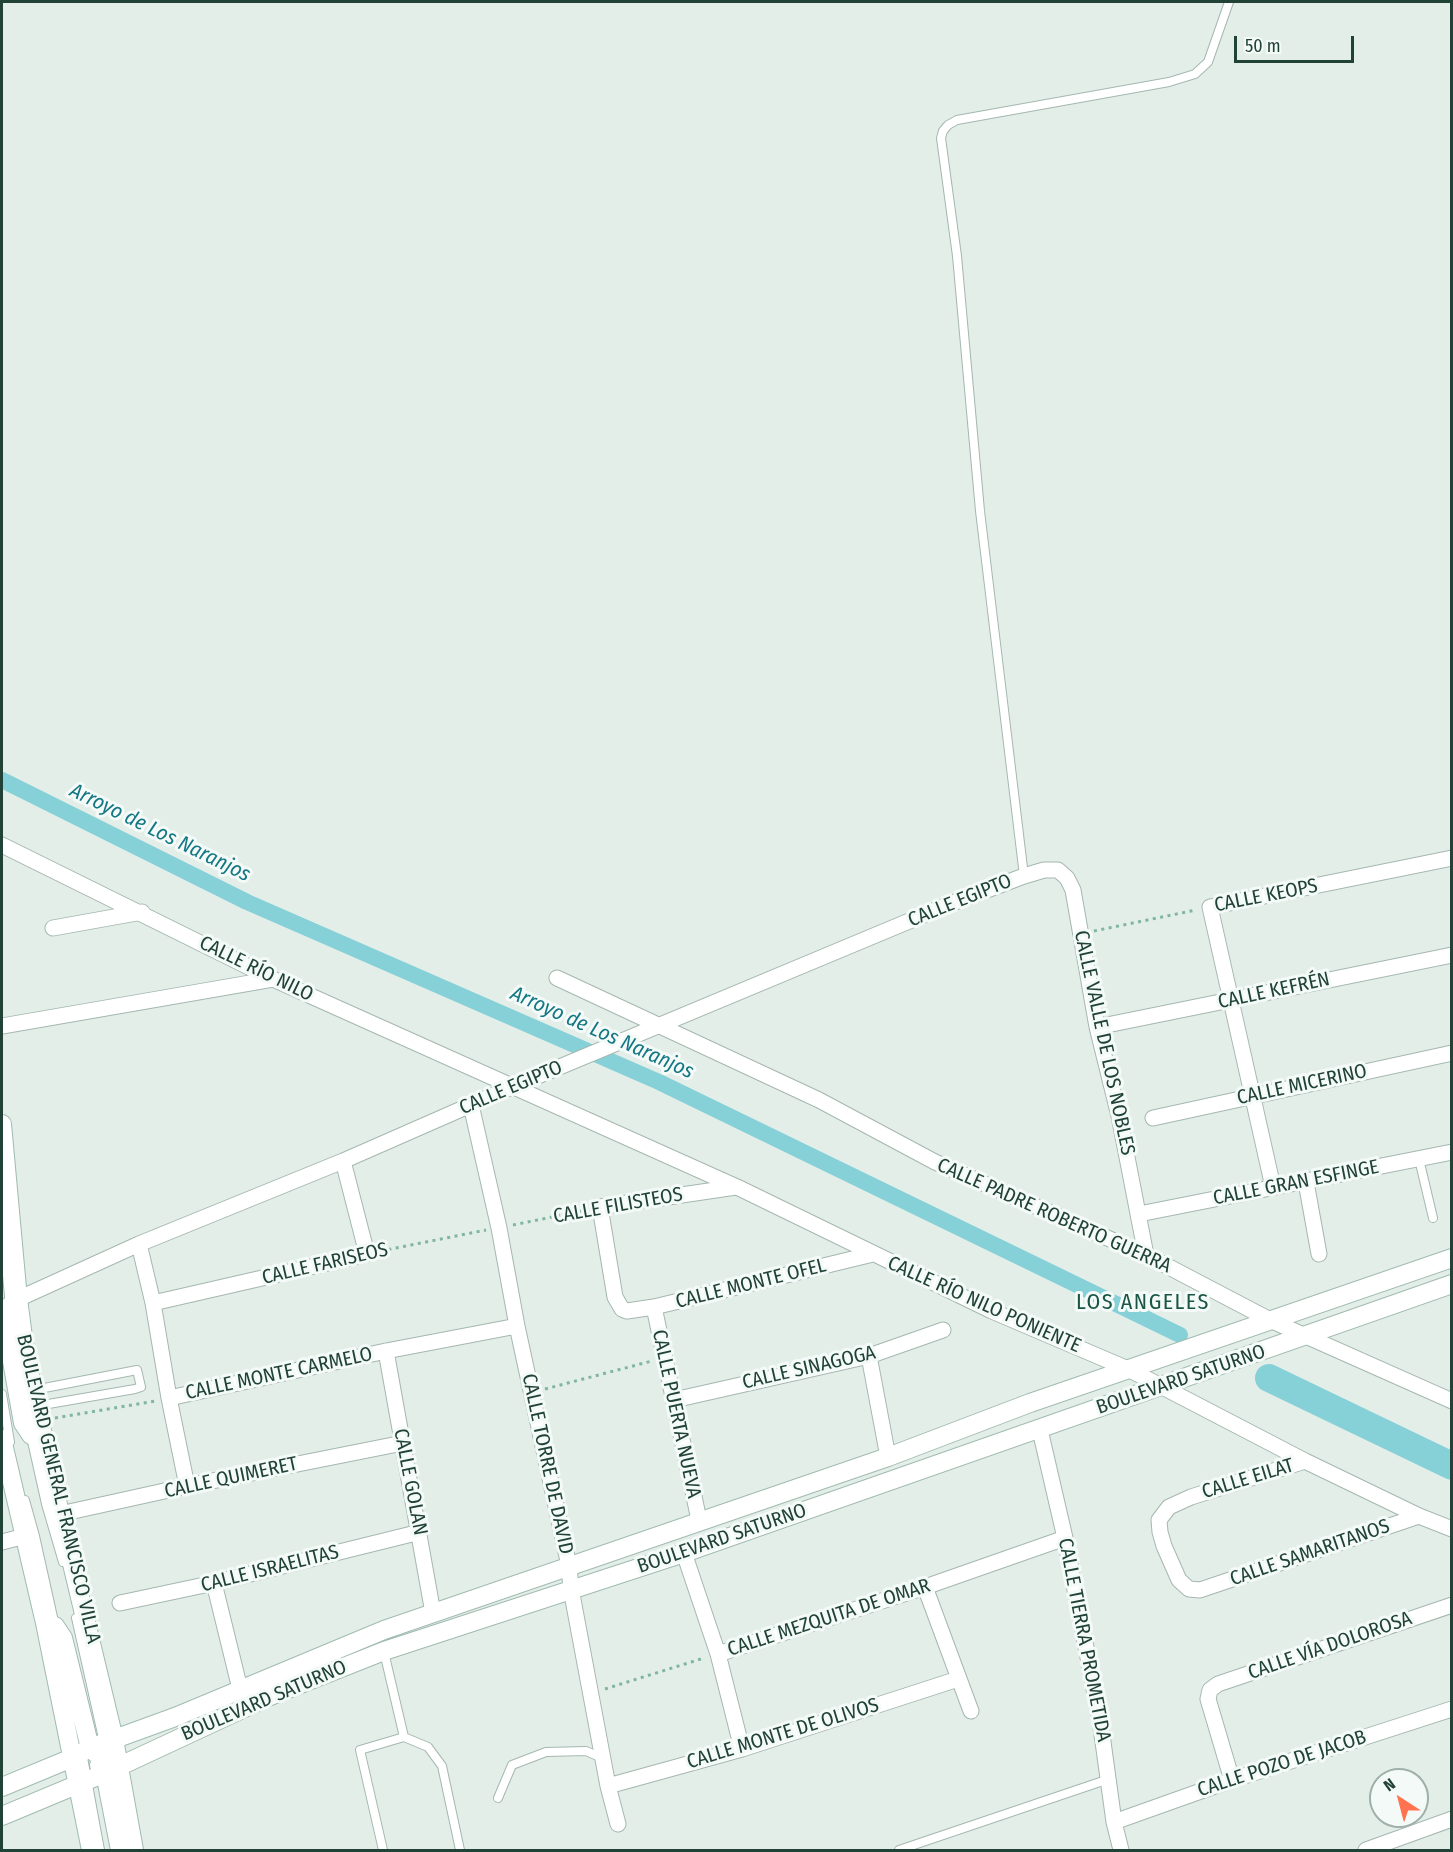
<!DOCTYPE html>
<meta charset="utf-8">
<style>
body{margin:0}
#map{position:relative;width:1453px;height:1852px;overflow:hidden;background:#e3eee9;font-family:"Fira Sans Condensed",sans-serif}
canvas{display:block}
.frame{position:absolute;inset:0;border:3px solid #204237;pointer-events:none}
.north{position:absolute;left:1369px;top:1768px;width:60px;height:60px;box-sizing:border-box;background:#f4faf7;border:2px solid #9fb0aa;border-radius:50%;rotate:324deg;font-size:16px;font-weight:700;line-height:24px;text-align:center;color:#204237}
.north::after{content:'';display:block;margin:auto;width:21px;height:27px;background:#ff7350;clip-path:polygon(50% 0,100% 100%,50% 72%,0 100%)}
.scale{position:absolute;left:1234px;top:36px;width:120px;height:27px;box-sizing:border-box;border:3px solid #204237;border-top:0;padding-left:8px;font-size:18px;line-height:21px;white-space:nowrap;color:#204237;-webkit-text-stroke:4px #f4faf7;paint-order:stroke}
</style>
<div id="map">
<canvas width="1453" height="1852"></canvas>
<div class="frame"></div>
<div class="north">N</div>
<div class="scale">50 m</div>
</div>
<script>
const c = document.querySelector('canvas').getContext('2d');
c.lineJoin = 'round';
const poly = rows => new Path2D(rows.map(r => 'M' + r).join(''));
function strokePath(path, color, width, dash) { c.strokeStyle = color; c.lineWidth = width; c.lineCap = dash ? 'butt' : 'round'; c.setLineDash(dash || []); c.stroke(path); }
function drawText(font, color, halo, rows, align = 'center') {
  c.font = font + ' "Fira Sans Condensed",sans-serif'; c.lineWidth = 6; c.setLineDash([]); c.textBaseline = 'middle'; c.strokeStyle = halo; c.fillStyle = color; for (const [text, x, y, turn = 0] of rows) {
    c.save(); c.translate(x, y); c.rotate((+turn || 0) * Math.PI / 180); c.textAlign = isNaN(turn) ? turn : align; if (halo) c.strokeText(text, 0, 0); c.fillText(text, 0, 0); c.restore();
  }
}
strokePath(poly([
 [2,780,247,902,659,1082,1180,1335]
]), '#86d0d8', 16);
strokePath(poly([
 [1269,1378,1452,1466]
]), '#86d0d8', 28);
const lane = poly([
 [1024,876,980,511,957,256,941,138,943,131,948,125,957,120,1169,82,1195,74,1208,62,1229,2],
 [1419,1159,1433,1218],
 [2,1222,12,1328],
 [34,1390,137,1370,141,1387,135,1389,37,1406],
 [2,1394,10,1442],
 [31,1437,46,1504,63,1562],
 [25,1500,35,1536,55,1626],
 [76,1618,104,1743],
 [404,1737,428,1747,442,1766,460,1850],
 [82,1752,100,1850],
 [498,1798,512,1765,546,1752,586,1751,602,1758],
 [383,1850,360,1750,404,1737,384,1652],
 [899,1850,1109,1779]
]);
const street = poly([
 [2,845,273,979,737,1187,992,1311,1128,1369,1305,1461,1419,1516,1452,1529],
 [53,928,142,912],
 [557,978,819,1100,935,1162,1146,1255,1272,1321,1452,1401],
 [2,1026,273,979],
 [1097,1027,1452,955],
 [471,1105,499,1228,517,1326,569,1566,571,1589,608,1786,618,1824],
 [1153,1118,1452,1053],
 [1306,1182,1319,1254],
 [736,1187,600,1207,615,1297,622,1309,627,1311,654,1307,873,1254],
 [1273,1187,1210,907,1452,858],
 [1139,1214,1452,1152],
 [139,1244,153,1303,169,1398,187,1486],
 [153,1303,367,1254,343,1161],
 [654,1307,699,1520],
 [2,1309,18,1299,139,1244,343,1161,514,1086,950,904,1024,876,1044,870,1058,870,1067,878,1073,890,1097,1027,1119,1116,1146,1255],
 [386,1351,433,1613],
 [869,1356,888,1457],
 [169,1398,386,1351,517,1326],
 [674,1400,869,1356,943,1330],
 [1040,1430,1065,1538,1100,1720,1114,1822,1121,1850],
 [1305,1461,1191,1497,1169,1507,1159,1520,1160,1532,1164,1546,1179,1580,1189,1589,1200,1590,1419,1516],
 [60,1514,187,1486,403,1443],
 [2,1542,25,1536],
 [684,1553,718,1654,742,1749],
 [214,1583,240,1689],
 [925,1587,971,1711],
 [120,1603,214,1583,420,1532],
 [718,1654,925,1587,1065,1538],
 [1232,1780,1208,1699,1210,1690,1218,1684,1452,1605],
 [608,1786,742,1749,958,1679],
 [1114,1822,1232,1780,1452,1709],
 [1366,1850,1452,1819]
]);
const secondary = poly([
 [2,1124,18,1299,25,1352,60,1514,114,1739,134,1850],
 [2,1322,7,1333,23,1423,31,1435,45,1442],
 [2,1439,45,1623,91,1850],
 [45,1623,55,1626,63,1638,90,1748,100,1757,118,1766],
 [99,1765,105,1773,120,1850],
 [2,1787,72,1758,90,1748,175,1717,384,1630,888,1457,1030,1403,1452,1258],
 [2,1816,105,1773,268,1697,384,1651,684,1553,1452,1284]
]);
strokePath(lane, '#a5b7b0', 10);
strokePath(street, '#a5b7b0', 17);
strokePath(secondary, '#a0bbb0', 20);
strokePath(poly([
 [1094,931,1196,910],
 [513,1225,586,1210],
 [381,1251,486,1230],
 [545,1389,652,1361],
 [55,1418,155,1401],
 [605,1689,704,1658]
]), '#80b5a2', 3, [3, 4.5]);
strokePath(lane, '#fff', 8);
strokePath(street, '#fff', 15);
strokePath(secondary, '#fff', 18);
drawText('20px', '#204237', '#f4faf7', [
 ["CALLE KEOPS",1266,896,-11],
 ["CALLE EGIPTO",960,901,-22],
 ["CALLE RÍO NILO",256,969,26],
 ["CALLE KEFRÉN",1274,991,-12],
 ["CALLE VALLE DE LOS NOBLES",1104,1043,78],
 ["CALLE MICERINO",1302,1085,-12],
 ["CALLE EGIPTO",511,1088,-23],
 ["CALLE GRAN ESFINGE",1296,1183,-11],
 ["CALLE FILISTEOS",618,1206,-10],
 ["CALLE PADRE ROBERTO GUERRA",1054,1216,24],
 ["CALLE FARISEOS",325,1264,-13],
 ["CALLE MONTE OFEL",751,1284,-14],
 ["CALLE RÍO NILO PONIENTE",984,1305,24],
 ["CALLE SINAGOGA",809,1368,-13],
 ["CALLE MONTE CARMELO",279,1374,-12],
 ["BOULEVARD SATURNO",1181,1380,-19],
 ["CALLE PUERTA NUEVA",676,1414,78],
 ["CALLE TORRE DE DAVID",547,1464,78],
 ["CALLE QUIMERET",231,1478,-12],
 ["CALLE EILAT",1248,1479,-17],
 ["CALLE GOLAN",410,1482,79],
 ["BOULEVARD GENERAL FRANCISCO VILLA",58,1489,77],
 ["BOULEVARD SATURNO",722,1539,-19],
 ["CALLE SAMARITANOS",1310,1553,-19],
 ["CALLE ISRAELITAS",270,1569,-14],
 ["CALLE MEZQUITA DE OMAR",829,1618,-18],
 ["CALLE TIERRA PROMETIDA",1084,1640,79],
 ["CALLE VÍA DOLOROSA",1330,1646,-19],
 ["BOULEVARD SATURNO",264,1701,-23],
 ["CALLE MONTE DE OLIVOS",783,1734,-17],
 ["CALLE POZO DE JACOB",1282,1764,-18]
]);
drawText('italic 21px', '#147784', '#f4faf7', [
 ["Arroyo de Los Naranjos",160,833,26],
 ["Arroyo de Los Naranjos",602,1033,24]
]);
c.letterSpacing = '1.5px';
drawText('22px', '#1a5645', '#f4faf7', [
 ["LOS ANGELES",1143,1303]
]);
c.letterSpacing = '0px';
</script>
